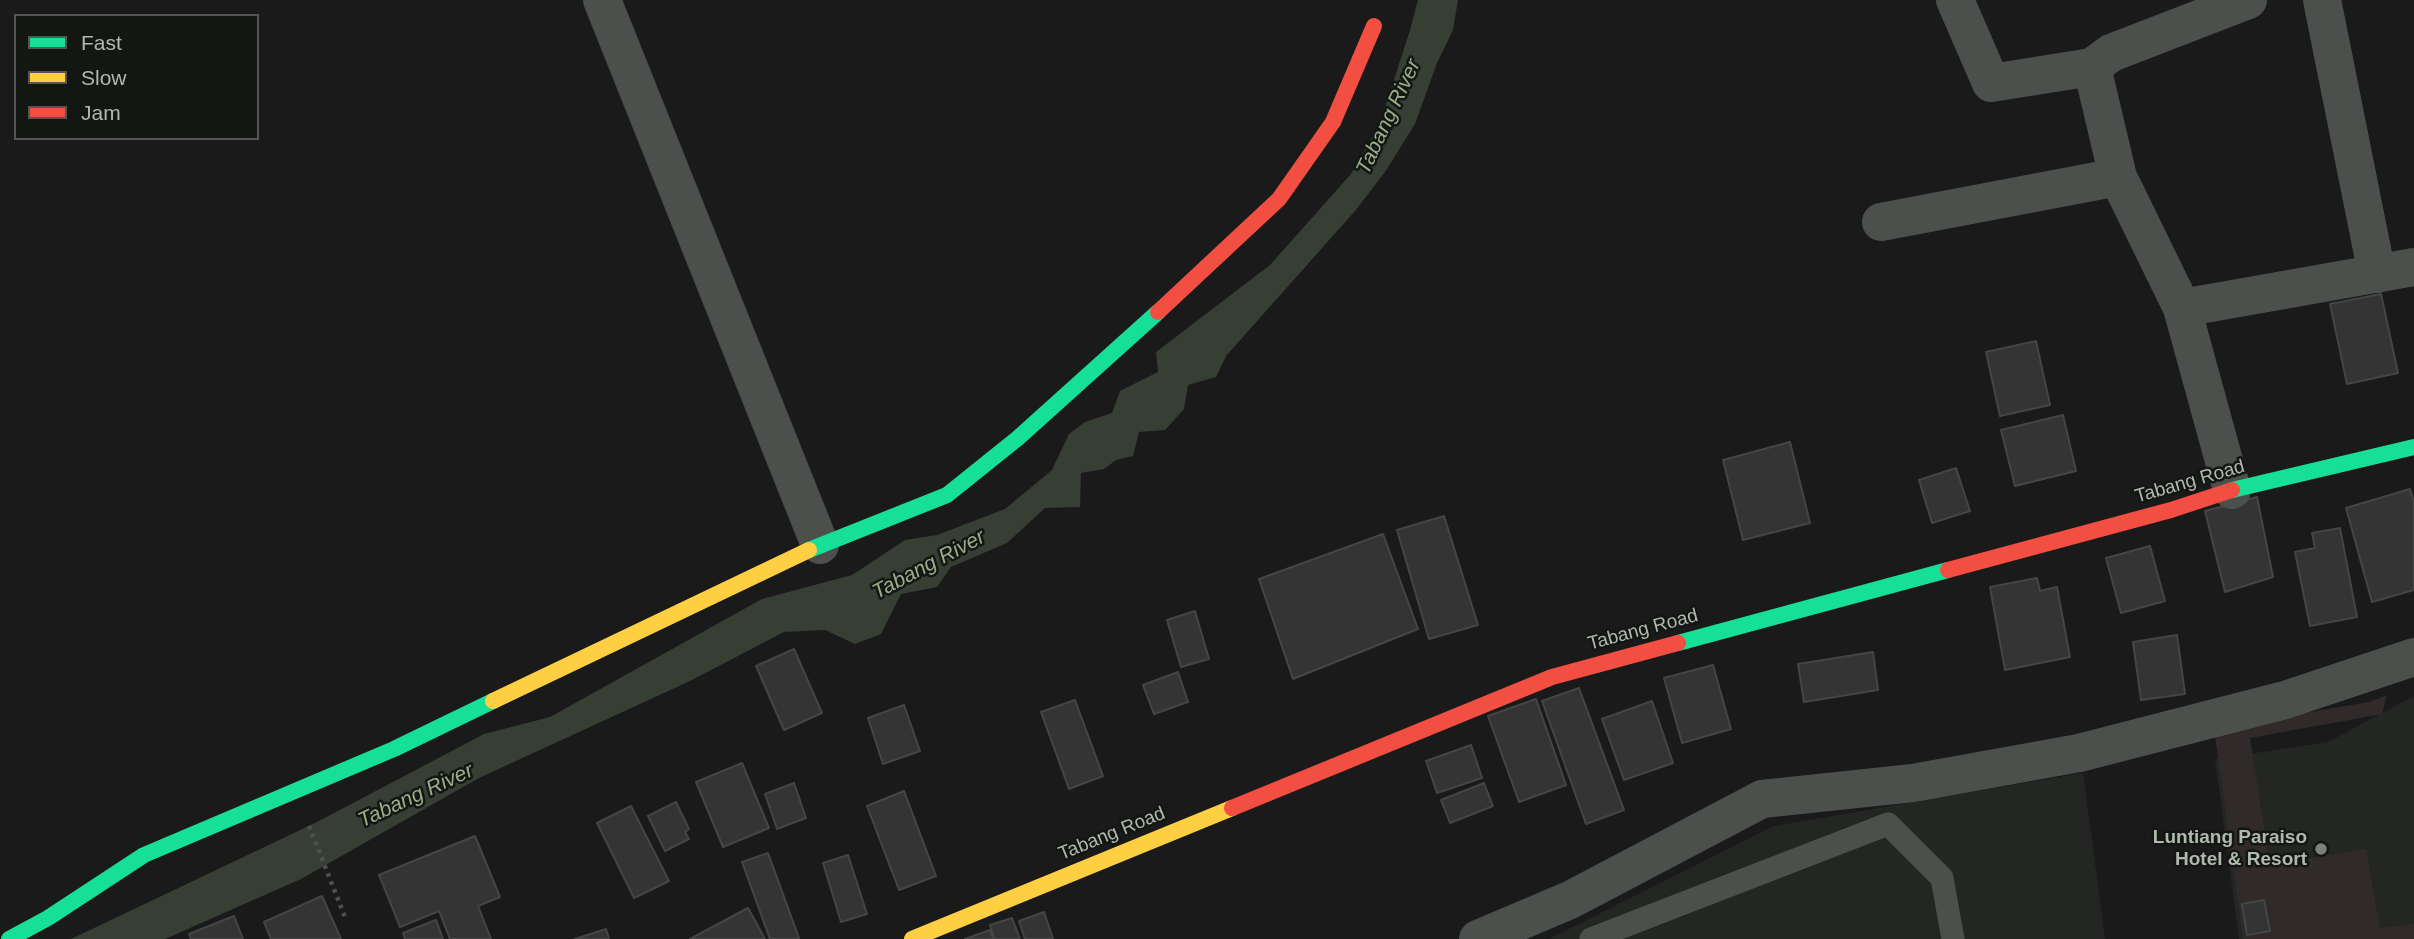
<!DOCTYPE html>
<style>
body{margin:0}
#map{position:relative;width:2414px;height:939px;overflow:hidden;background:#1a1a1a;font-family:Arial,sans-serif}
canvas{display:block}
.legend{position:absolute;left:14px;top:14px;width:245px;height:126px;box-sizing:border-box;background:#141614;border:2px solid #525751;margin:0;padding:9px 12px;list-style:none;font-size:21px;color:#afb9ad}
.legend li{display:flex;align-items:center;gap:14px;height:35px}
.legend b{width:35px;border:2px solid #525751}
</style>
<div id="map">
<canvas width="2414" height="939"></canvas>
<ul class="legend">
<li><b style="height:9px;background:#16e098"></b>Fast</li>
<li><b style="height:9px;background:#ffcf43"></b>Slow</li>
<li><b style="height:9px;background:#f24e42"></b>Jam</li>
</ul>
</div>
<script>
const c = document.querySelector('canvas').getContext('2d');
c.lineJoin = 'round';
function fill(path, color) { c.fillStyle = color; c.fill(path, 'evenodd'); }
const poly = rows => new Path2D(rows.map(r => 'M' + r).join(''));
function strokePath(path, color, width, dash) { c.strokeStyle = color; c.lineWidth = width; c.lineCap = dash ? 'butt' : 'round'; c.setLineDash(dash || []); c.stroke(path); }
function drawText(font, color, halo, rows, align = 'center') {
  c.font = font + ' Arial,sans-serif'; c.lineWidth = 5; c.setLineDash([]); c.textBaseline = 'middle'; c.strokeStyle = halo; c.fillStyle = color; for (const [text, x, y, turn = 0] of rows) {
    c.save(); c.translate(x, y); c.rotate((+turn || 0) * Math.PI / 180); c.textAlign = isNaN(turn) ? turn : align; if (halo) c.strokeText(text, 0, 0); c.fillText(text, 0, 0); c.restore();
  }
}
fill(poly([
 [2414,696,2414,939,2239,939,2215,759,2328,742],
 [2083,773,2105,939,1549,939,1774,826]
]), '#242624');
fill(poly([
 [2387,695,2382,714,2250,738,2270,865,2366,849,2380,928,2414,924,2414,939,2243,939,2214,728,2369,702]
]), '#302b2a');
fill(poly([
 [1418,0,1458,0,1453,30,1437,63,1415,124,1385,172,1355,211,1226,356,1216,377,1188,385,1184,409,1165,430,1139,432,1133,456,1116,460,1104,469,1081,473,1080,507,1045,508,1007,543,951,567,937,587,901,594,881,634,855,644,825,630,784,632,690,681,479,778,301,879,165,939,71,939,317,822,484,734,550,717,762,599,852,575,905,540,937,535,1005,509,1052,470,1069,434,1085,422,1112,413,1120,391,1158,372,1156,352,1270,265,1351,174,1380,123,1410,30]
]), '#373e33');
const building = poly([
 [2381,294,2398,373,2347,384,2330,304,2381,294],
 [2036,341,2050,405,2000,416,1986,352,2036,341],
 [2063,415,2076,471,2015,486,2001,430,2063,415],
 [1790,442,1810,523,1743,540,1723,460,1790,442],
 [1956,468,1970,511,1932,523,1919,480,1956,468],
 [2410,489,2414,503,2414,590,2372,602,2346,508,2410,489],
 [2257,497,2273,577,2225,592,2205,511,2257,497],
 [1444,516,1478,625,1429,639,1397,530,1444,516],
 [2340,528,2357,617,2310,626,2295,552,2315,548,2312,533,2340,528],
 [1383,534,1418,629,1293,679,1259,579,1383,534],
 [2150,546,2165,601,2121,613,2106,558,2150,546],
 [2037,578,2040,591,2057,587,2070,657,2005,670,1990,587,2037,578],
 [1195,611,1209,659,1181,667,1167,620,1195,611],
 [2177,635,2185,694,2141,700,2133,642,2177,635],
 [794,649,822,713,784,730,756,666,794,649],
 [1873,652,1878,690,1804,702,1798,664,1873,652],
 [1713,665,1731,729,1682,743,1664,678,1713,665],
 [1178,672,1188,702,1154,714,1143,685,1178,672],
 [1579,688,1624,810,1586,824,1542,701,1579,688],
 [1536,699,1566,785,1519,802,1488,716,1536,699],
 [1075,700,1103,776,1069,789,1041,712,1075,700],
 [1652,701,1673,763,1624,780,1602,719,1652,701],
 [904,705,920,751,883,764,868,718,904,705],
 [1471,745,1482,778,1437,793,1426,761,1471,745],
 [742,763,769,828,723,847,696,782,742,763],
 [794,783,806,818,777,829,765,794,794,783],
 [1484,783,1493,806,1450,823,1441,800,1484,783],
 [904,791,936,876,899,890,867,806,904,791],
 [676,802,689,829,685,832,689,839,665,851,648,816,676,802],
 [631,806,669,881,634,898,597,823,631,806],
 [475,836,500,897,478,906,491,939,450,939,439,911,400,927,379,875,475,836],
 [768,853,799,938,797,939,770,939,742,862,768,853],
 [848,855,867,914,841,922,823,863,848,855],
 [322,896,341,939,271,939,264,922,322,896],
 [2264,900,2270,931,2247,935,2242,904,2264,900],
 [748,908,765,939,690,939,748,908],
 [1044,912,1053,939,1025,939,1019,921,1044,912],
 [234,916,243,939,191,939,189,934,234,916],
 [1012,918,1020,939,995,939,990,925,1012,918],
 [436,920,443,939,405,939,403,933,436,920],
 [606,929,609,939,575,939,606,929],
 [990,930,993,939,965,939,990,930]
]);
fill(building, '#333433');
strokePath(building, '#434643', 2);
strokePath(poly([
 [309,826,345,917]
]), '#4f514f', 4.5, [3.5, 5]);
strokePath(poly([
 [1591,939,1888,824,1942,878,1953,939]
]), '#4c504c', 23);
strokePath(poly([
 [602,0,820,545],
 [1955,0,1991,83,2092,67],
 [2322,0,2377,274],
 [1881,222,2118,177],
 [2182,308,2414,267],
 [2232,490,2182,308,2118,177,2092,67,2111,53,2248,0],
 [1478,939,1570,900,1762,799,1913,783,2079,753,2285,700,2414,657]
]), '#4c504c', 38);
strokePath(poly([
 [2232,490,2414,447],
 [809,550,947,495,1018,438,1158,312],
 [1678,643,1948,570],
 [9,939,48,918,144,855,394,749,493,701]
]), '#16e098', 16);
strokePath(poly([
 [493,701,809,550],
 [912,939,1232,808]
]), '#ffcf43', 16);
strokePath(poly([
 [1158,312,1279,199,1333,122,1374,26],
 [1948,570,2171,510,2232,490],
 [1232,808,1552,677,1678,643]
]), '#f24e42', 16);
for (const [x, y, r, color] of [
 [2321,849,7,"#7b817a"]
]) { const dot = new Path2D(); dot.arc(x, y, r, 0, 2 * Math.PI); c.fillStyle = color; c.fill(dot); strokePath(dot, '#141614', 2.5); }
drawText('19px', '#afb9ad', '#141614', [
 ["Tabang Road",2190,482,-16],
 ["Tabang Road",1643,630,-15],
 ["Tabang Road",1112,834,-22]
]);
drawText('bold 19px', '#afb9ad', '#141614', [
 ["Luntiang Paraiso",2307,838],
 ["Hotel & Resort",2307,860]
], 'right');
drawText('italic 21px', '#98af89', '#141614', [
 ["Tabang River",1389,117,-65],
 ["Tabang River",929,565,-28],
 ["Tabang River",416,796,-25]
]);
</script>
